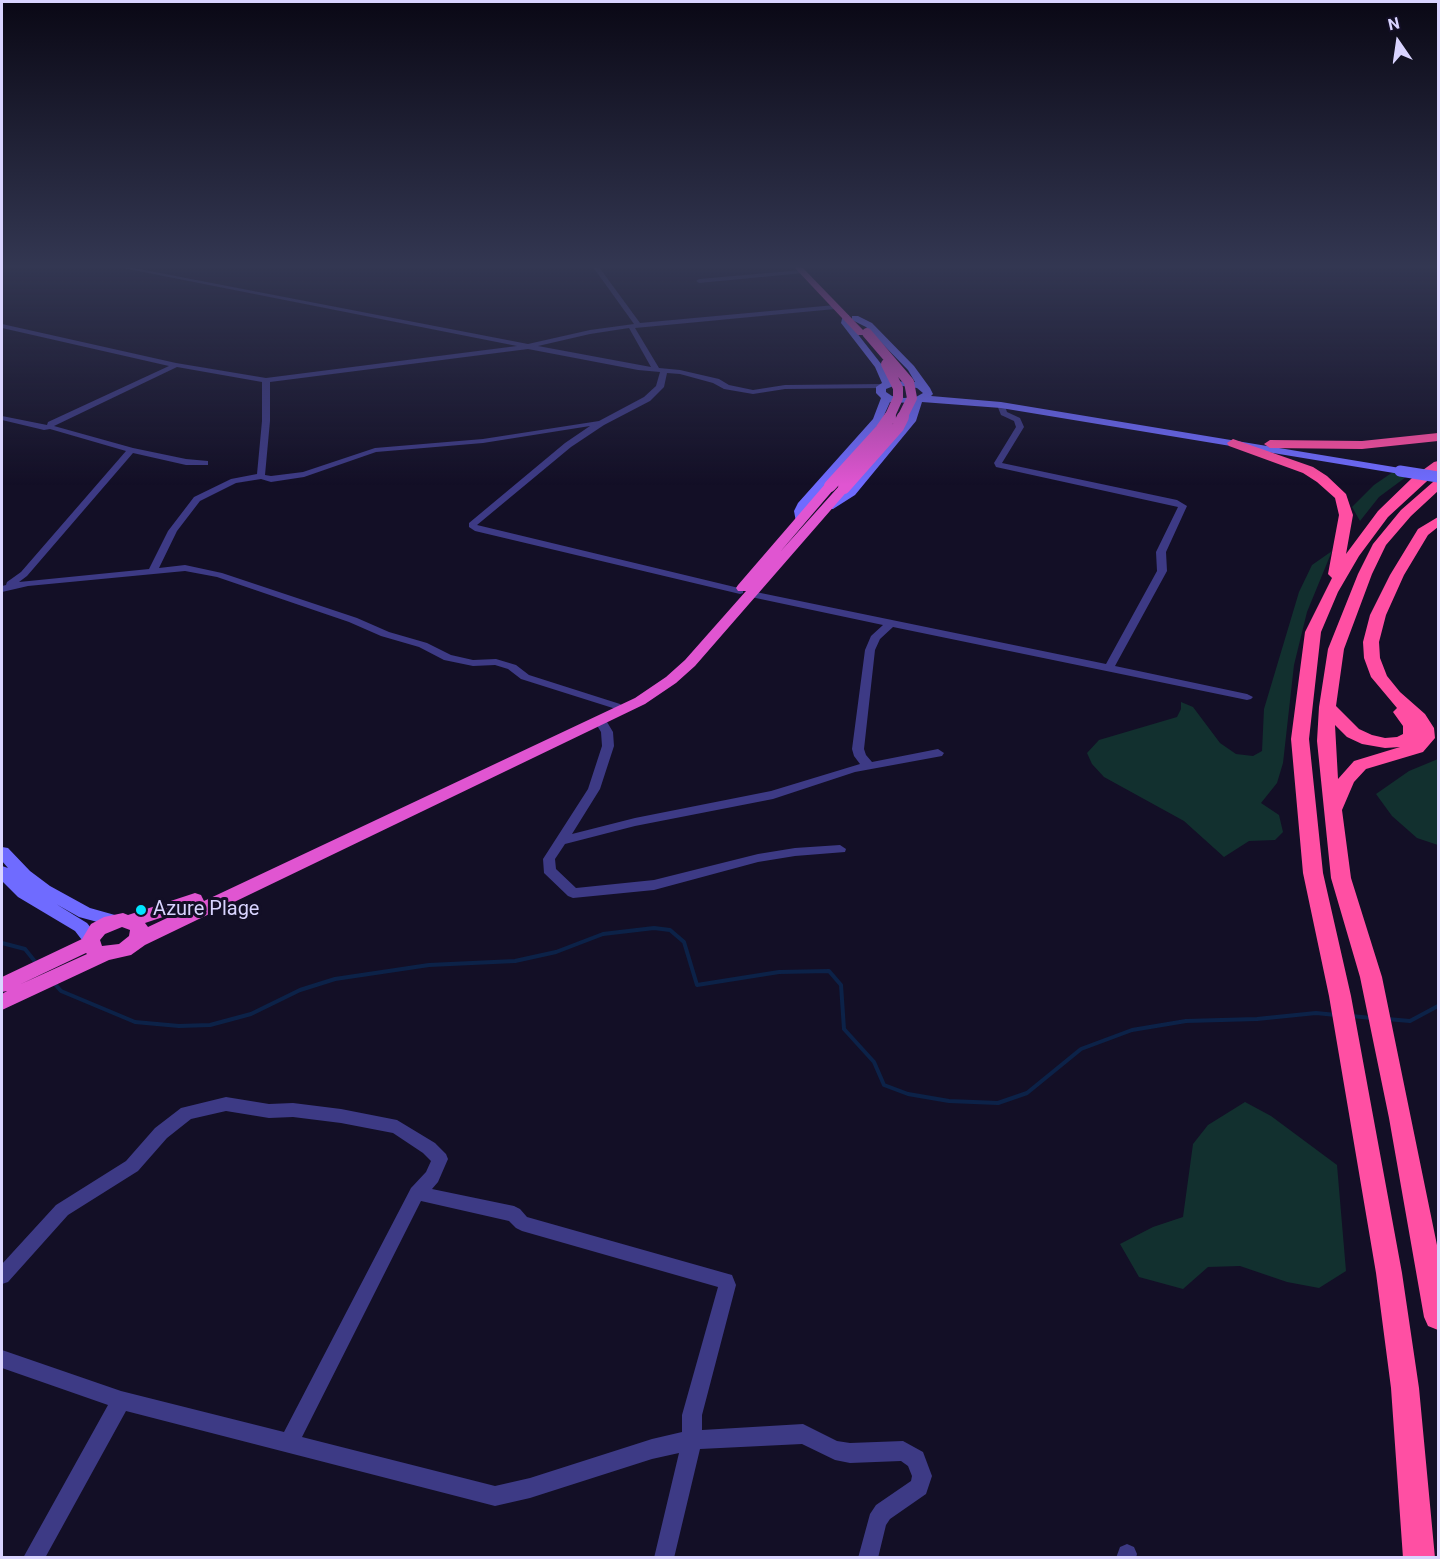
<!DOCTYPE html>
<style>
body{margin:0}
#map{position:relative;width:1440px;height:1559px;overflow:hidden;background:#130f26;font-family:Roboto,sans-serif}
canvas{display:block}
.frame{position:absolute;inset:0;border:3px solid #d9d4ff;pointer-events:none}
.north{position:absolute;left:1368px;top:12px;width:60px;height:60px;-webkit-text-stroke:4px #130f26;paint-order:stroke;rotate:347deg;font-size:16px;font-weight:700;line-height:24px;text-align:center;color:#d9d4ff}
.north::after{content:'';display:block;margin:auto;width:21px;height:27px;background:#d9d4ff;clip-path:polygon(50% 0,100% 100%,50% 72%,0 100%)}
</style>
<div id="map">
<canvas width="1440" height="1559"></canvas>
<div class="frame"></div>
<div class="north">N</div>
</div>
<script>
const c = document.querySelector('canvas').getContext('2d');
c.lineJoin = 'round';
function fill(path, color) { c.fillStyle = color; c.fill(path, 'evenodd'); }
const poly = rows => new Path2D(rows.map(r => 'M' + r).join(''));
function strokePath(path, color, width, dash) { c.strokeStyle = color; c.lineWidth = width; c.lineCap = dash ? 'butt' : 'round'; c.setLineDash(dash || []); c.stroke(path); }
function drawText(font, color, halo, rows, align = 'center') {
  c.font = font + ' Roboto,sans-serif'; c.lineWidth = 6; c.setLineDash([]); c.textBaseline = 'middle'; c.strokeStyle = halo; c.fillStyle = color; for (const [text, x, y, turn = 0] of rows) {
    c.save(); c.translate(x, y); c.rotate((+turn || 0) * Math.PI / 180); c.textAlign = isNaN(turn) ? turn : align; if (halo) c.strokeText(text, 0, 0); c.fillText(text, 0, 0); c.restore();
  }
}
fill(poly([
 [1393,472,1410,474,1379,497,1360,521,1352,507,1374,485],
 [1332,551,1307,612,1294,665,1283,763,1277,783,1261,803,1279,815,1283,832,1275,840,1249,841,1224,857,1184,821,1104,777,1092,764,1087,753,1099,740,1177,717,1181,709,1181,702,1193,707,1220,743,1236,754,1253,756,1262,751,1264,709,1299,592,1312,565],
 [1438,759,1438,845,1417,838,1392,816,1376,794,1409,771],
 [1245,1102,1271,1116,1337,1165,1346,1271,1319,1288,1287,1282,1240,1266,1208,1267,1183,1289,1139,1277,1120,1244,1153,1227,1183,1217,1193,1144,1208,1125]
]), '#12302f');
strokePath(poly([
 [2,943,25,949,37,964],
 [54,983,61,991,135,1022,179,1026,210,1025,251,1014,300,990,335,979,429,965,515,961,556,952,603,934,654,928,670,930,684,942,697,985,779,972,829,971,841,985,844,1029,874,1062,884,1085,908,1094,949,1101,998,1103,1027,1093,1081,1049,1132,1030,1186,1021,1257,1019,1316,1013,1336,1015],
 [1351,1016,1372,1018],
 [1387,1019,1410,1021,1438,1006]
]), '#0c2248', 4);
fill(poly([
 [118,267,129,267,528,344,590,330,634,324,593,267,599,267,640,323,835,305,838,307,835,309,635,328,659,368,680,370,719,379,729,385,753,390,785,385,884,384,888,386,884,388,785,389,753,394,724,389,713,383,680,374,667,373,664,387,650,401,604,425,571,447,477,525,743,589,743,593,740,594,475,531,469,527,469,523,565,443,590,426,483,443,376,452,304,477,271,482,261,479,236,483,200,501,177,531,159,568,185,565,222,573,357,618,389,632,427,643,451,655,473,660,496,659,516,665,529,675,620,704,622,706,616,709,521,679,508,669,495,665,473,666,444,660,419,647,381,636,349,622,217,577,185,571,28,586,2,592,2,586,6,585,7,582,21,572,126,451,50,429,44,430,2,420,2,416,47,425,48,422,169,366,2,328,2,324,176,363,266,378,517,346,118,267],
 [629,328,651,367,538,346,590,334,629,328],
 [528,349,638,370,660,372,656,386,644,397,599,421,483,439,375,448,303,472,271,476,265,475,270,421,270,382,528,349],
 [177,367,262,382,262,421,257,474,231,479,194,497,168,531,149,569,19,582,27,576,133,453,186,465,208,465,208,461,186,459,133,448,54,426,177,367],
 [802,270,804,271,804,273,699,283,696,281,699,279,802,270],
 [998,403,1004,403,1007,412,1020,418,1024,427,1002,463,1177,500,1187,506,1166,552,1167,571,1115,666,1247,694,1253,697,1251,699,1247,700,893,627,880,639,875,650,864,749,866,755,872,762,938,749,944,753,942,756,855,772,773,799,635,826,565,844,555,859,556,869,576,888,654,880,758,854,795,848,840,845,846,849,845,852,795,856,758,862,654,890,573,898,568,896,544,873,543,859,588,789,602,746,601,732,595,722,597,720,601,719,607,722,613,732,614,746,600,789,572,834,635,818,771,791,860,764,854,756,852,749,865,650,871,636,883,625,751,597,746,594,747,592,751,591,1106,664,1157,571,1156,552,1178,507,996,467,994,463,1016,427,1014,421,1001,415,997,405,998,403],
 [226,1097,269,1104,293,1103,341,1109,397,1120,435,1143,446,1154,448,1159,438,1182,432,1189,514,1206,520,1209,527,1217,732,1275,736,1285,702,1415,702,1430,803,1424,837,1441,850,1443,903,1441,923,1452,932,1476,926,1494,890,1519,886,1525,878,1558,858,1558,870,1514,876,1505,911,1481,912,1476,908,1466,901,1461,850,1463,835,1460,802,1444,700,1449,674,1558,654,1558,679,1453,652,1459,530,1498,495,1506,126,1411,45,1558,23,1558,108,1405,2,1368,2,1350,121,1391,284,1432,411,1188,426,1172,431,1161,423,1153,393,1133,341,1123,293,1117,269,1118,226,1111,191,1119,167,1138,138,1171,68,1215,8,1282,2,1284,2,1264,56,1205,126,1161,155,1128,181,1108,226,1097],
 [421,1201,509,1221,516,1228,522,1231,718,1287,682,1415,682,1432,652,1439,530,1478,495,1486,302,1437,421,1201],
 [1127,1544,1134,1547,1137,1554,1136,1558,1116,1558,1120,1547,1127,1544]
]), '#3d3a85');
fill(poly([
 [843,315,849,315,849,323,882,365,890,381,915,382,908,370,866,327,852,320,852,316,858,316,872,323,914,366,930,388,933,394,931,396,1001,402,1400,468,1405,471,1400,474,1001,408,922,402,916,421,855,495,833,509,825,509,825,505,847,491,907,419,912,403,890,402,881,422,809,504,804,522,796,522,794,511,798,503,873,419,881,398,876,393,876,387,882,383,875,367,841,323,843,315],
 [896,385,917,388,923,393,916,397,904,398,892,396,886,392,886,389,896,385],
 [2,847,8,848,30,871,50,886,90,908,122,917,124,921,122,925,116,927,79,917,56,904,87,923,100,939,97,944,91,945,85,944,75,931,18,897,2,881,2,866,8,868,2,861,2,847]
]), '#6f6bff');
fill(poly([
 [794,267,802,267,864,331,864,335,858,335,794,267],
 [830,482,834,483,834,489,780,552,840,485,844,484,850,488,695,666,676,683,645,704,145,945,131,955,109,960,2,1010,2,994,7,991,2,992,2,977,82,939,91,924,104,917,123,913,128,915,195,893,201,895,204,901,635,698,666,677,685,660,746,591,738,591,736,588,738,585,826,483,830,482],
 [184,910,148,927,145,923,184,910],
 [122,927,130,930,129,936,119,944,102,946,100,940,105,934,122,927],
 [86,953,87,954,21,984,86,953]
]), '#e055d1');
fill(poly([
 [1438,433,1438,441,1362,449,1270,448,1264,444,1270,440,1362,441,1438,433],
 [1233,439,1313,467,1327,476,1346,494,1353,515,1346,554,1378,511,1412,478,1434,462,1438,461,1438,471,1388,517,1359,556,1338,592,1321,632,1309,739,1323,873,1351,996,1402,1273,1419,1388,1435,1558,1403,1558,1391,1388,1376,1273,1329,996,1303,873,1291,739,1305,632,1332,578,1328,574,1339,515,1335,498,1317,482,1303,473,1229,446,1227,443,1233,439],
 [1438,481,1438,491,1411,516,1386,545,1372,574,1344,649,1336,706,1359,729,1372,735,1385,738,1397,737,1403,734,1403,726,1393,712,1397,708,1371,677,1364,658,1363,642,1370,615,1390,575,1418,529,1438,517,1438,527,1428,535,1404,575,1386,615,1379,642,1380,658,1387,676,1400,692,1425,714,1434,728,1435,738,1423,752,1366,769,1354,782,1342,810,1351,878,1382,977,1438,1250,1438,1330,1428,1326,1424,1317,1389,1118,1360,977,1331,878,1317,741,1319,707,1328,649,1358,574,1373,544,1401,510,1433,482,1438,481],
 [1335,725,1347,737,1362,744,1385,748,1400,747,1354,761,1338,779,1335,725]
]), '#ff4fa3');
strokePath(poly([
 [1400,471,1438,477]
]), '#6f6bff', 11);
strokePath(poly([
 [867,333,909,382,912,398,902,418],
 [886,364,898,388,898,398,889,418]
]), '#e055d1', 10);
strokePath(poly([
 [830,486,881,430,890,417],
 [844,488,898,427,903,417]
]), '#e055d1', 12);
const sky = c.createLinearGradient(0, 0, 0, 485);
sky.addColorStop(0, '#0a0815');
sky.addColorStop(0.55, '#333752');
sky.addColorStop(1, '#33375200');
c.fillStyle = sky;
c.fillRect(0, 0, 1440, 485);
for (const [x, y, r, color] of [
 [141,910,6,"#00e5ff"]
]) { const dot = new Path2D(); dot.arc(x, y, r, 0, 2 * Math.PI); c.fillStyle = color; c.fill(dot); strokePath(dot, '#130f26', 2); }
drawText('20px', '#d9d4ff', '#130f26', [
 ["Azure Plage",153,910]
], 'left');
</script>
